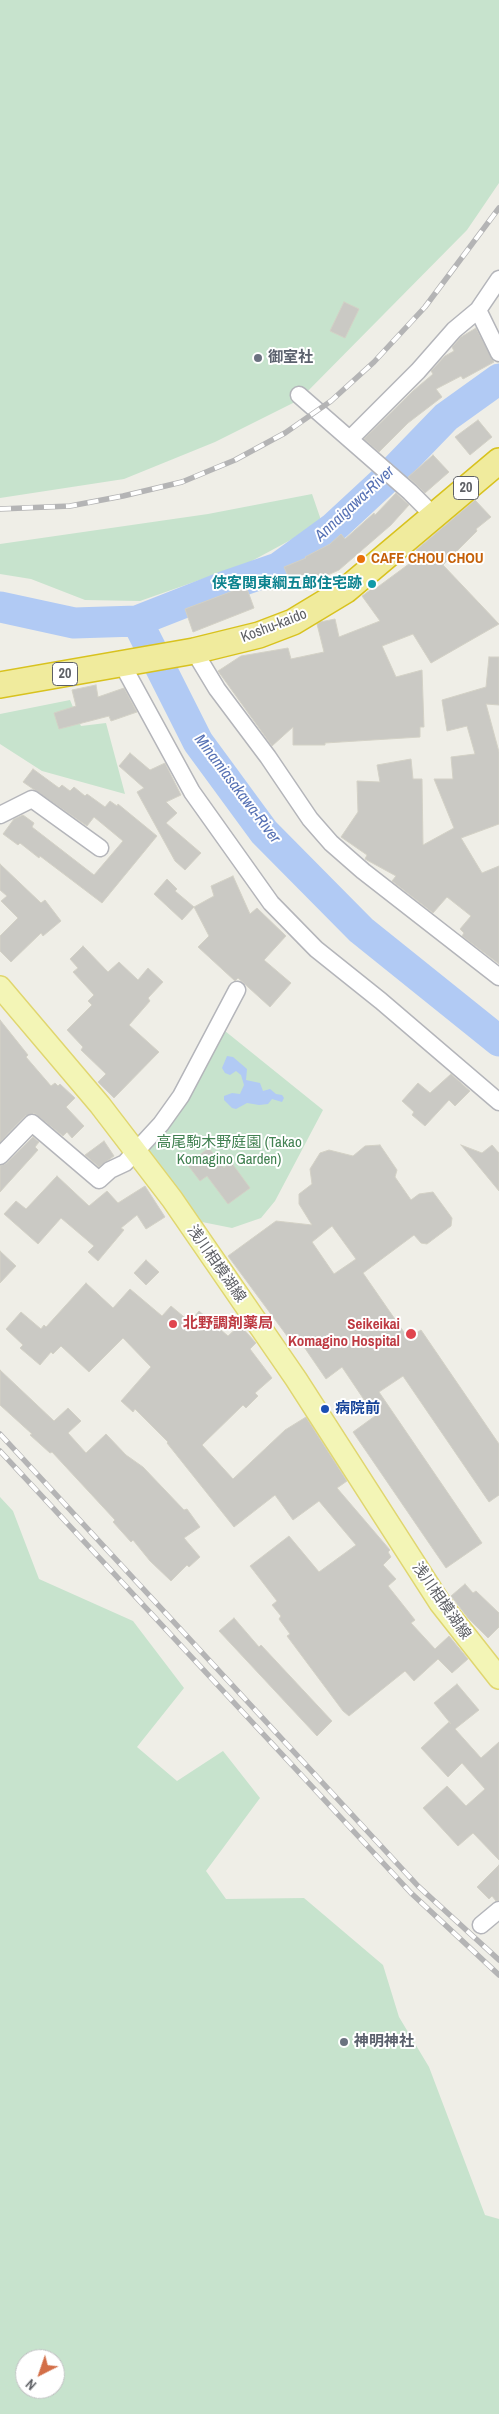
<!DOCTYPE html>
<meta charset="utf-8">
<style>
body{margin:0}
#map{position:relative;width:499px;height:2414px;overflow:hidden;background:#efeee7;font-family:"Archivo Narrow",sans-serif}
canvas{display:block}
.north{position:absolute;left:15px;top:2349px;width:50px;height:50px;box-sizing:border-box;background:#fff;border:1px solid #bfbfc1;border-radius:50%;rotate:221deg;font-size:14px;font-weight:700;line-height:20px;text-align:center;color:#5e6065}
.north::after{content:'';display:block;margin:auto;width:18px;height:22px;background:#d36f48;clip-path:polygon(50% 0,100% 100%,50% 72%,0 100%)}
</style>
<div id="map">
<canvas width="499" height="2414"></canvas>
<div class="north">N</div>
</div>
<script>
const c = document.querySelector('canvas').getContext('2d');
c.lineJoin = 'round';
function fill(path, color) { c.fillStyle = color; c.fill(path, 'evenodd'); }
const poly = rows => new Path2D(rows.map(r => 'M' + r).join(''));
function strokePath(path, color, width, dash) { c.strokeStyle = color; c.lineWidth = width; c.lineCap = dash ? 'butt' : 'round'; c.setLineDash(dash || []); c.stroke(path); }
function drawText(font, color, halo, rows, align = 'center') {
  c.font = font + ' "Archivo Narrow","Noto Sans JP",sans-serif'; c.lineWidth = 4; c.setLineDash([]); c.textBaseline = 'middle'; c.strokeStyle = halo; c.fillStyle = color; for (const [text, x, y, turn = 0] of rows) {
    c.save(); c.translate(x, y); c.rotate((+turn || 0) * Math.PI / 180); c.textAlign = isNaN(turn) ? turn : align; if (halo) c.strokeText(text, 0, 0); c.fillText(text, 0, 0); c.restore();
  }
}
fill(poly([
 [0,0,499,0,499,183,467,230,299,400,215,442,124,479,0,498],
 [312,494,322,523,248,563,140,601,85,600,31,579,0,574,0,544,208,514],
 [70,700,81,726,106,723,125,794,42,771,0,744,0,714],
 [225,1031,323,1110,275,1201,261,1218,232,1228,197,1221,145,1151,185,1101],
 [0,1497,13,1511,39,1579,133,1621,184,1688,137,1747,177,1781,223,1751,260,1798,206,1871,226,1899,304,1898,383,1965,399,2017,429,2067,485,2215,499,2219,499,2414,0,2414],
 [25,2359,55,2359,55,2389,25,2389]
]), '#c7e3cd');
fill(poly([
 [227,1056,233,1057,247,1069,246,1080,260,1083,263,1091,270,1089,276,1094,282,1095,284,1098,282,1102,272,1099,268,1104,259,1105,247,1103,236,1109,232,1108,224,1100,224,1096,232,1093,240,1094,244,1085,241,1075,236,1071,230,1075,225,1073,222,1068]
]), '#b1caf4');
strokePath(poly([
 [0,607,74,623,137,621,226,586,278,568,333,528,387,478,446,417,499,379],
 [137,621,198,742,264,832,361,930,499,1041]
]), '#b1caf4', 31);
const building = poly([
 [344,302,359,309,345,338,330,331,344,302],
 [476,328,494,362,463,379,461,376,436,389,442,397,408,423,379,452,364,439,413,391,433,374,431,371,445,356,454,351,452,347,461,337,476,328],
 [478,420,492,437,470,455,455,437,478,420],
 [433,455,449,472,425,493,408,477,433,455],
 [396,493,409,505,391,525,339,570,294,590,284,567,306,558,305,557,330,544,341,534,345,539,374,513,375,515,396,493],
 [475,500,491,517,476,529,477,531,443,565,499,624,431,663,413,634,382,646,396,677,422,670,424,727,420,727,420,737,325,743,325,745,293,745,293,727,272,746,218,671,241,656,288,648,291,659,324,652,317,624,320,622,335,619,339,637,380,621,362,596,374,587,375,589,421,555,416,550,475,500],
 [246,586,254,608,193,632,185,609,246,586],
 [489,657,499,657,499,705,486,704,499,752,499,824,461,838,482,873,499,866,499,964,462,936,464,933,460,929,471,916,447,897,433,913,392,881,396,876,365,859,367,855,341,837,358,812,357,781,380,782,377,765,411,759,413,779,422,779,423,845,454,828,434,779,453,779,451,757,475,754,467,726,447,731,442,700,486,687,489,657],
 [96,685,98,697,124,688,137,712,111,721,109,716,59,729,54,713,76,706,72,690,96,685],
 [130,753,150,770,165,763,181,795,166,802,177,813,166,823,201,853,185,870,175,861,137,792,144,788,119,766,130,753],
 [33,769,59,788,62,785,70,791,74,787,85,796,87,794,105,807,110,801,117,806,118,804,157,836,102,903,40,856,39,858,20,843,18,845,3,834,14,819,23,815,34,823,32,827,94,875,123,841,94,817,87,826,23,782,33,769],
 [0,864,41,903,45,900,61,921,43,936,41,933,11,962,0,951,0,936,18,918,1,901,7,896,0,890,0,864],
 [233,876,250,914,257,908,286,936,264,960,291,983,270,1007,238,978,235,981,198,947,209,936,194,907,182,920,154,894,167,879,177,889,175,891,194,907,214,896,211,886,233,876],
 [83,946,108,972,119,962,138,980,148,968,163,982,148,998,150,1001,129,1025,159,1052,114,1098,98,1082,106,1074,81,1050,83,1047,67,1030,92,1005,88,1001,94,995,73,972,78,968,70,959,83,946],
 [0,1020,28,1055,26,1057,51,1086,55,1083,58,1086,60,1084,75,1098,66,1107,84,1126,72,1138,67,1132,63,1136,34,1113,25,1116,0,1142,0,1020],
 [451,1074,470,1091,455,1106,449,1100,425,1126,412,1115,414,1112,402,1101,418,1083,430,1093,451,1074],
 [33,1137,39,1142,35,1147,38,1150,0,1192,0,1166,7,1163,33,1137],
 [104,1141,114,1156,99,1167,85,1155,104,1141],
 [380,1145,397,1170,395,1177,411,1200,419,1194,433,1192,452,1218,451,1226,427,1244,421,1243,414,1235,363,1273,408,1338,421,1330,499,1444,499,1495,489,1502,403,1376,379,1392,482,1543,446,1568,353,1432,375,1416,342,1367,326,1379,300,1341,293,1344,228,1256,276,1221,312,1225,299,1204,299,1194,312,1184,310,1169,320,1153,329,1150,353,1156,365,1146,380,1145],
 [332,1226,356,1259,334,1274,312,1242,332,1226],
 [461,1145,482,1153,492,1145,499,1153,499,1191,461,1145],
 [209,1148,224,1168,231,1162,250,1188,228,1204,207,1176,200,1181,187,1164,209,1148],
 [57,1176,89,1206,107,1191,118,1203,145,1186,165,1217,146,1229,137,1215,121,1228,124,1230,98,1261,88,1252,94,1246,61,1218,38,1244,4,1214,16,1201,26,1209,57,1176],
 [0,1251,16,1266,0,1283,0,1251],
 [146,1260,159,1272,146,1285,134,1273,146,1260],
 [86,1283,113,1308,130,1289,162,1316,171,1306,190,1322,199,1311,228,1336,240,1325,256,1343,250,1349,272,1378,255,1393,258,1396,246,1408,243,1405,202,1445,233,1479,285,1430,306,1417,347,1481,337,1488,390,1550,388,1552,391,1557,383,1565,396,1579,388,1586,415,1620,411,1623,435,1649,449,1636,468,1659,452,1673,438,1659,414,1681,405,1671,349,1716,343,1711,287,1636,290,1634,279,1619,281,1616,272,1605,277,1601,250,1566,289,1536,319,1572,356,1545,319,1501,293,1520,275,1495,234,1527,167,1443,168,1442,135,1409,133,1412,121,1401,151,1367,123,1338,89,1372,61,1346,53,1354,51,1352,40,1365,20,1348,23,1345,6,1329,21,1312,41,1329,44,1325,46,1327,86,1283],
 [0,1370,54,1421,68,1408,81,1421,68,1433,86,1453,106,1434,126,1455,143,1467,184,1510,187,1509,200,1527,184,1538,200,1557,189,1567,187,1565,171,1581,150,1561,133,1540,131,1542,113,1522,115,1520,52,1452,50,1453,30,1435,32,1434,0,1405,0,1370],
 [465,1584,473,1593,476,1591,499,1613,499,1627,488,1638,468,1618,451,1596,465,1584],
 [234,1618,259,1647,261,1645,332,1721,317,1736,219,1631,234,1618],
 [457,1684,479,1710,455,1729,481,1758,499,1742,499,1860,473,1833,458,1846,423,1808,447,1786,466,1806,485,1789,462,1763,448,1777,421,1748,449,1722,451,1724,434,1703,457,1684],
 [499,1865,499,1900,496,1901,492,1896,489,1899,477,1887,499,1865]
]);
fill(building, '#cac9c4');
strokePath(building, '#d3d1c6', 1);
const minor = poly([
 [499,279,478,310,499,353],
 [299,395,410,492,433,515],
 [350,439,418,371,454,330,478,310],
 [194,651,217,689,268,757,310,819,331,843,363,871,499,977],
 [122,664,192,792,271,903,316,949,381,1001,499,1102],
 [0,815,32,799,100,848],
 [0,1156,32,1123,99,1180,110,1170,125,1163,161,1124,181,1096,237,990],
 [481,1925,499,1910]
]);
const major = poly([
 [0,987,100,1105,172,1199,296,1379,440,1603,499,1678]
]);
const highway = poly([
 [0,685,194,651,259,635,293,622,346,590,499,461]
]);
strokePath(minor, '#b4b5ba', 19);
strokePath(major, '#e0d66f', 24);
strokePath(highway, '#d8c21e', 28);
strokePath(minor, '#fff', 16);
strokePath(major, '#f3f5b6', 21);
strokePath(highway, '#f0eb9d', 25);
const rail = poly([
 [0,509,70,506,123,496,182,482,235,460,285,433,331,401,374,362,425,307,499,208],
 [0,1434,418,1886,499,1960],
 [0,1451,411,1893,499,1975]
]);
strokePath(rail, '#b4b4b5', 5.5);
strokePath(rail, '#fff', 4, [11]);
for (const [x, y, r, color] of [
 [258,358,5,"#6b7280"],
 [361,559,5,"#e8710a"],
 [372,584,5,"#0f9aa8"],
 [173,1324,5,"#e0444e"],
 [411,1334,6,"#e0444e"],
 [325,1409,5,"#1a4fb4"],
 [344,2042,5,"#6b7280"]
]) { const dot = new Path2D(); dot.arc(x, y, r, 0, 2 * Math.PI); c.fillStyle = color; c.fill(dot); strokePath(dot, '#fff', 2); }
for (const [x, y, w] of [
 [466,488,25],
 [65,674,25]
]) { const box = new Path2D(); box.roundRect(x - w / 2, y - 11.5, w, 23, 4); c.fillStyle = '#fff'; c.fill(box); strokePath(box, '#5e6065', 1); }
drawText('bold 14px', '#5e6065', null, [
 ["20",466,488],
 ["20",65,674]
]);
drawText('bold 15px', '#5b616d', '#fff', [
 ["御室社",268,358],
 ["神明神社",354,2042]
], 'left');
drawText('bold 15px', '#c56008', '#fff', [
 ["CAFE CHOU CHOU",371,559]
], 'left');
drawText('bold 15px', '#0d838f', '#fff', [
 ["侠客関東綱五郎住宅跡",362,584]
], 'right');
drawText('15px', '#5e6065', '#fff', [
 ["Koshu-kaido",274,626,-21],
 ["浅川相模湖線",216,1264,55],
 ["浅川相模湖線",441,1601,55]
]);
drawText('15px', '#418151', '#fff', [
 ["高尾駒木野庭園 (Takao",229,1143],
 ["Komagino Garden)",229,1160]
]);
drawText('bold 15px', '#be3a42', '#fff', [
 ["北野調剤薬局",183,1324],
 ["Seikeikai",400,1325,"right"],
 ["Komagino Hospital",400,1342,"right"]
], 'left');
drawText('bold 15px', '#164399', '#fff', [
 ["病院前",335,1409]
], 'left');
drawText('italic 16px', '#5772b5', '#fff', [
 ["Annaigawa-River",355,504,-43],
 ["Minamiasakawa-River",237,789,53]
]);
</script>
